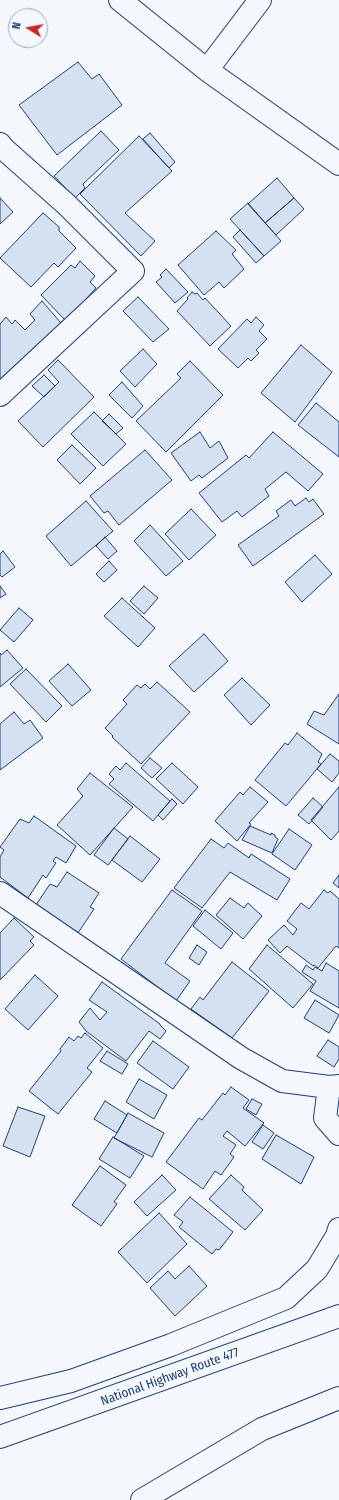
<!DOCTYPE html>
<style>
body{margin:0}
#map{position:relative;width:339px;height:1500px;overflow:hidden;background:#f4f7fb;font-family:"Fira Sans Condensed",sans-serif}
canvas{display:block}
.north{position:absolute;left:8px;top:8px;width:40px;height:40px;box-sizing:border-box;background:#f4f7fb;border:1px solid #9eadc5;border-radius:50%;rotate:281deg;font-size:11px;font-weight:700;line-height:16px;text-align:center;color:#1d3f73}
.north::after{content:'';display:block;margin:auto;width:14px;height:18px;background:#c62828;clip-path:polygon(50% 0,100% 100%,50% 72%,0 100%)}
</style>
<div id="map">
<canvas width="339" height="1500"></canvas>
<div class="north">N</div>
</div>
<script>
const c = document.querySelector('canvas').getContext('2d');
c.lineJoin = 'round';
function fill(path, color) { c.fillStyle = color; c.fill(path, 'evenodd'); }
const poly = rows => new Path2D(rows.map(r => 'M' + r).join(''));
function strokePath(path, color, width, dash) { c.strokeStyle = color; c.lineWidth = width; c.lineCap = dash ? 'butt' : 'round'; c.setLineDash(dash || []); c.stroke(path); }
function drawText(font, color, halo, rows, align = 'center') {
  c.font = font + ' "Fira Sans Condensed",sans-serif'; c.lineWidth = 3; c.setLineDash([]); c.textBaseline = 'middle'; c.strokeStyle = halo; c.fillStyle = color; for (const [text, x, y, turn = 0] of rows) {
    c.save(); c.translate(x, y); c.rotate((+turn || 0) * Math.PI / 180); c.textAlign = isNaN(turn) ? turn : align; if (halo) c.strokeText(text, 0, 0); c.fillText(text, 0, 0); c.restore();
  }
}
const building = poly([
 [78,62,92,79,99,74,122,105,57,155,19,105,78,62],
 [101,131,119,150,83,184,85,188,75,198,54,176,101,131],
 [150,133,175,162,169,168,143,139,150,133],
 [139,136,172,171,125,213,155,241,141,256,80,194,139,136],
 [277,178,294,198,265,223,248,204,277,178],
 [0,198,13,212,0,224,0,198],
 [294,198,304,209,276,235,265,223,294,198],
 [248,203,281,241,264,256,230,219,248,203],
 [43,213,59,227,59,231,76,248,58,267,54,263,31,287,0,258,43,213],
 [240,230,264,256,256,263,233,237,240,230],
 [216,231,236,250,232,254,244,269,224,288,219,282,204,295,178,265,216,231],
 [80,261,95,276,90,282,96,288,66,321,41,295,71,265,75,268,80,261],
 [166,269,188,292,175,303,156,282,162,277,160,275,166,269],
 [192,292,195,294,197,293,203,300,205,298,231,326,210,346,177,311,188,299,187,298,192,292],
 [138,297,169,329,153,342,123,311,138,297],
 [42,301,61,323,0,382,0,324,6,317,12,324,15,320,25,330,35,320,30,314,42,301],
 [256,317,264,325,259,331,267,339,256,350,259,353,251,361,248,358,238,368,218,349,247,319,251,323,256,317],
 [301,345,332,372,295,422,261,393,301,345],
 [143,349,157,364,135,387,120,371,143,349],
 [58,360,94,397,43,447,18,421,59,382,48,370,58,360],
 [190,361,223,395,166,452,136,421,181,378,177,374,190,361],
 [44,375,55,386,44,397,32,386,44,375],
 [122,382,143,406,132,418,109,395,122,382],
 [316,403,339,422,339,457,298,425,316,403],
 [94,412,126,444,103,466,71,434,94,412],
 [109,414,123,428,116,434,102,421,109,414],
 [200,432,210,448,219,441,228,458,202,478,199,475,191,481,171,453,200,432],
 [273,432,323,474,308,491,286,472,265,489,269,496,242,517,237,511,222,522,199,493,246,455,249,458,273,432],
 [72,445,96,468,80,484,57,460,72,445],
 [145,450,172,480,119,525,108,511,104,513,90,496,145,450],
 [306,498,309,502,313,499,324,514,253,566,238,545,279,516,276,511,291,500,295,506,306,498],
 [86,501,113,531,71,566,46,536,86,501],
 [191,509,216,535,189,560,165,534,191,509],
 [150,525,183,561,166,576,134,541,150,525],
 [105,537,117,551,108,559,96,546,105,537],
 [3,551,15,567,2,577,0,575,0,554,3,551],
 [315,555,332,574,302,602,285,582,315,555],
 [109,561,117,570,104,582,96,574,109,561],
 [0,586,6,594,0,598,0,586],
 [144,586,158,598,144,614,130,601,144,586],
 [122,598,155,628,138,647,104,616,122,598],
 [19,608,33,620,14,642,0,630,19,608],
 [204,634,228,661,194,692,169,666,204,634],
 [7,650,23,668,0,687,0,653,1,655,7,650],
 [68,664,91,690,72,706,49,681,68,664],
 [26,669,62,706,46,722,10,684,26,669],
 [242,678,270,705,251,725,224,695,242,678],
 [157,682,190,712,141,764,112,737,113,736,105,728,127,704,123,700,137,685,141,688,145,684,150,689,157,682],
 [339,694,339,744,307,724,314,711,324,715,339,694],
 [14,712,24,724,30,720,43,738,0,770,0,724,14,712],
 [297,733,322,754,318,762,321,764,286,806,255,780,285,743,288,745,297,733],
 [330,754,339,761,339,773,332,782,317,769,330,754],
 [150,758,162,768,152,778,141,768,150,758],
 [126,763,170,801,153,821,109,784,114,779,109,774,116,766,120,770,126,763],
 [172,763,198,787,183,804,156,779,172,763],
 [90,773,133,807,90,855,57,825,83,796,77,789,90,773],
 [250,787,268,802,249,823,251,824,237,841,215,821,240,792,243,795,250,787],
 [339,787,339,831,331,840,311,820,339,787],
 [313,798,323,807,309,824,298,815,313,798],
 [172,799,177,804,163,820,158,815,172,799],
 [34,816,76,846,66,863,56,857,53,861,56,863,46,878,43,875,28,898,0,877,0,857,4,850,0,847,20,819,29,823,34,816],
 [250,826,271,835,271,833,275,835,275,837,278,839,272,853,242,840,250,826],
 [114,828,128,839,108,865,94,855,114,828],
 [289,829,312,845,295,870,272,854,289,829],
 [130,836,160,859,142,882,112,860,130,836],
 [211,839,224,848,228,843,249,858,251,854,290,879,277,900,230,872,202,908,174,888,211,839],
 [67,872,99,893,90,907,94,909,78,933,36,905,50,884,57,887,67,872],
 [339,875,339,888,333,883,339,875],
 [172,890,202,911,165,963,190,981,176,1001,121,959,172,890],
 [324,890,328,893,330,891,339,899,339,948,336,946,318,968,314,965,313,966,287,946,280,953,268,940,284,925,293,935,297,929,287,921,301,903,309,909,324,890],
 [230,898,244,908,248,903,262,916,243,939,216,915,230,898],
 [205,910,233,933,221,949,193,926,205,910],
 [14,918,34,937,30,941,34,945,0,980,0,933,14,918],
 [197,945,207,952,199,965,189,958,197,945],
 [267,945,313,984,293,1008,249,969,267,945],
 [232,962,269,991,232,1038,191,1009,200,997,203,1000,232,962],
 [326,963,339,971,339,1008,310,991,316,981,302,972,306,965,313,970,315,967,322,971,326,963],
 [35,975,58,996,28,1030,5,1009,35,975],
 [102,982,160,1024,160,1025,166,1031,160,1039,149,1031,126,1061,86,1031,79,1022,90,1008,100,1020,107,1012,89,1000,102,982],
 [315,1000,339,1015,329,1033,304,1018,315,1000],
 [85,1033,103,1048,87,1068,92,1072,58,1114,29,1091,61,1051,60,1049,69,1037,74,1041,78,1036,81,1038,85,1033],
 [328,1040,339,1047,339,1059,334,1067,317,1056,328,1040],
 [153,1041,189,1067,173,1089,137,1063,153,1041],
 [107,1051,128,1064,122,1074,100,1061,107,1051],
 [139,1079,167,1095,154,1119,126,1102,139,1079],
 [231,1087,249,1100,243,1108,264,1123,245,1146,227,1131,223,1136,236,1145,230,1154,234,1157,221,1175,215,1171,203,1189,166,1162,199,1118,202,1120,223,1093,225,1095,231,1087],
 [252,1099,262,1104,256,1115,246,1109,252,1099],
 [105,1101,127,1115,117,1133,94,1119,105,1101],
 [18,1107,45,1116,30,1157,3,1146,18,1107],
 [128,1113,164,1133,152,1157,114,1138,128,1113],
 [263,1125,274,1133,263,1149,252,1142,263,1125],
 [276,1135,314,1157,301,1184,262,1159,276,1135],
 [113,1137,144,1156,130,1178,99,1159,113,1137],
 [100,1166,126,1185,114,1202,117,1204,101,1226,72,1205,100,1166],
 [162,1175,176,1190,147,1216,134,1202,162,1175],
 [231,1175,244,1187,242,1190,263,1210,245,1230,209,1199,231,1175],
 [190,1197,233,1232,219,1250,216,1249,212,1254,179,1227,183,1222,174,1215,190,1197],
 [159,1213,187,1244,147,1283,118,1252,159,1213],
 [189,1266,207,1286,175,1316,150,1288,168,1271,175,1279,189,1266]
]);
fill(building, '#d5e0f0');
strokePath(building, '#1d3f73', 1);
const street = poly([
 [120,0,207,70,339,164],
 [207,70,260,0],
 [0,144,4,149,67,205,133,271,0,395],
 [0,893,241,1058,282,1081,329,1087,339,1086],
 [329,1087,325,1118,339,1134],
 [0,1398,71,1381,171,1345,286,1298,317,1269,337,1236,339,1229],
 [142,1500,262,1429,339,1398]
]);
const highway = poly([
 [0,1437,339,1316]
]);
strokePath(street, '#1d3f73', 24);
strokePath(highway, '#1d3f73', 24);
strokePath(street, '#f4f7fb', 22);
strokePath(highway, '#f4f7fb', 22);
drawText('13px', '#1d3f73', '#f4f7fb', [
 ["National Highway Route 477",170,1377,-20]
]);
</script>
